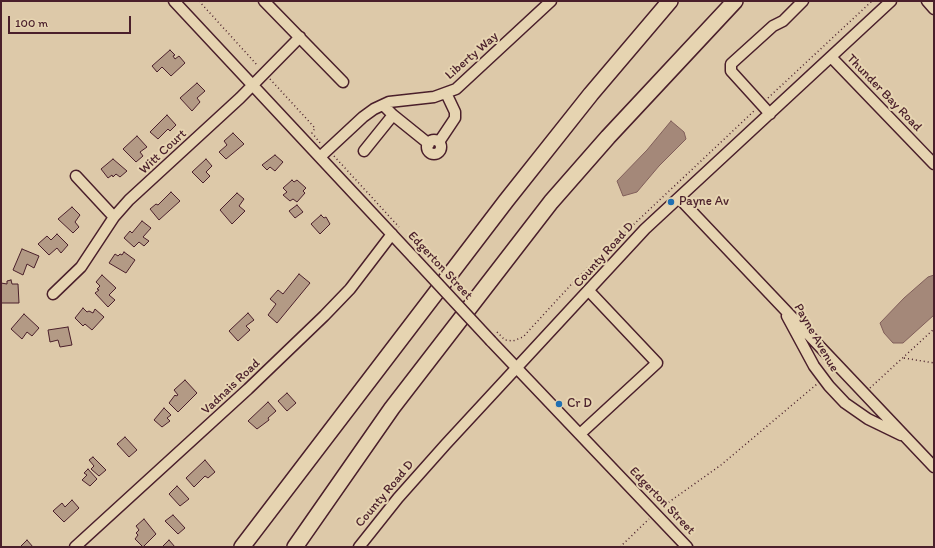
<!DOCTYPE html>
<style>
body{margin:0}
#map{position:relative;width:935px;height:548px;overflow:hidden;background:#ddc9a9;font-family:Itim,sans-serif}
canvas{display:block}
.frame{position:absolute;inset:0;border:2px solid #4a1f2b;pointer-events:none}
.scale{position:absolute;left:8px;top:16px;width:123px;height:18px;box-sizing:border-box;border:2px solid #4a1f2b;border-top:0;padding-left:5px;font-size:12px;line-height:14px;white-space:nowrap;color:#4a1f2b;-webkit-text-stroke:3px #e6d4b1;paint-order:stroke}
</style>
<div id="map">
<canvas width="935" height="548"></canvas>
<div class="frame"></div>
<div class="scale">100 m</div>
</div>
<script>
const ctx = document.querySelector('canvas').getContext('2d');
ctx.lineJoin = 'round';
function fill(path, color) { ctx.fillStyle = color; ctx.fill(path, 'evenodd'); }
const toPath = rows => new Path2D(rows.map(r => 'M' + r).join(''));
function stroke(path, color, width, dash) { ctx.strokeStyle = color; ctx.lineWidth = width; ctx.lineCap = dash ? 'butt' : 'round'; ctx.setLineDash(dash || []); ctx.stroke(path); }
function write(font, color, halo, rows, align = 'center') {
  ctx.font = font + ' Itim,sans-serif'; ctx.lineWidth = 4; ctx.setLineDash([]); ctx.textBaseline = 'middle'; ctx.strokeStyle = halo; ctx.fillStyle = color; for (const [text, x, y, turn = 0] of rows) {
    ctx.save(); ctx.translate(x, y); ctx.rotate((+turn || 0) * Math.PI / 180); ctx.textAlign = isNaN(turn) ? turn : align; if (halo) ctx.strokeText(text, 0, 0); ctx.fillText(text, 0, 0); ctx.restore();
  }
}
const water = toPath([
 [671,121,684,132,686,139,659,166,637,192,623,196,617,181,647,150,671,121],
 [934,275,934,315,903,343,893,343,884,333,880,323,904,298,928,277,934,275]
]);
fill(water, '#a48879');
stroke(water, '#805e5a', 1);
const building = toPath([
 [170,50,175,55,173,56,175,59,179,56,185,63,171,76,162,67,157,72,152,66,170,50],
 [197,83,205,91,197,98,200,102,192,111,180,98,197,83],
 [167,115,176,125,170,131,168,129,158,139,150,132,167,115],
 [233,133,244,144,226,159,219,152,227,145,224,141,233,133],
 [137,136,147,147,140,152,143,156,136,162,123,149,137,136],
 [275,155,283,162,275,171,270,167,267,170,262,165,275,155],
 [113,159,127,171,120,177,116,174,113,177,112,175,108,178,101,169,113,159],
 [206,159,212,166,206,172,210,176,203,183,192,172,206,159],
 [292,180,294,182,297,180,306,188,303,191,305,193,297,202,293,199,290,201,283,195,287,192,283,188,292,180],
 [171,192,180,201,159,220,150,209,156,204,158,205,171,192],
 [237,193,244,199,239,206,245,211,232,224,220,210,237,193],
 [297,205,303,212,295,218,289,211,297,205],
 [72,207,80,215,75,222,79,227,73,233,58,219,72,207],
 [321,215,324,218,326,217,330,224,320,234,311,224,321,215],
 [142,221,151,228,143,237,149,241,144,246,139,242,134,247,124,238,130,231,132,233,142,221],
 [57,234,68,245,61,253,57,248,49,255,38,244,47,236,51,240,57,234],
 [22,249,39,256,34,268,27,264,23,275,13,270,22,249],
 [124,252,135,260,126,273,109,263,115,254,118,256,120,254,122,255,124,252],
 [299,274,310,283,277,323,268,315,276,304,270,299,278,290,283,294,299,274],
 [102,275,116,288,109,295,115,300,108,307,95,293,99,290,97,289,100,286,96,282,102,275],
 [11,280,12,284,18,284,19,303,1,303,1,283,7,284,7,281,11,280],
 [83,308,87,312,89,311,93,313,95,309,104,317,92,330,85,324,83,326,75,318,83,308],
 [248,313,254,320,246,326,250,330,238,341,229,331,248,313],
 [24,314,39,328,32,336,27,332,22,339,11,329,24,314],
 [68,327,72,345,60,347,58,340,50,342,48,330,68,327],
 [185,380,197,393,178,412,169,403,175,395,176,396,178,395,174,390,185,380],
 [287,393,296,403,287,411,278,401,287,393],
 [268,402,276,411,268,418,269,420,257,429,248,421,268,402],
 [164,408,171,415,167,418,170,421,162,427,154,420,164,408],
 [125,437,137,450,129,457,117,444,125,437],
 [93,457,106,470,99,476,91,469,94,466,89,460,93,457],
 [205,460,215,472,208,478,205,476,194,487,186,478,205,460],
 [88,469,97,479,90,486,82,480,87,475,84,473,88,469],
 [177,486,189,499,180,506,169,494,177,486],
 [72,500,79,508,64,522,53,511,62,503,65,507,72,500],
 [173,515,185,528,178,534,165,521,173,515],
 [144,519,156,534,143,547,135,539,138,535,136,533,139,530,136,526,144,519],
 [27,540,33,547,20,547,27,540],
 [169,540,175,547,162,547,169,540]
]);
fill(building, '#b39a85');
stroke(building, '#4a1f2b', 1);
const minor = toPath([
 [174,1,414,258],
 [264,1,343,82],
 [927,1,934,9],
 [831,57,934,164],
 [770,114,731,71,731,64,773,26,783,21,803,1],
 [393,115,429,144],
 '427 147a7 7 0 1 1 14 0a7 7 0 1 1-14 0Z',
 [439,142,455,118,455,112,446,93],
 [364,151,393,115,383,105],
 [320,157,363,117,374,109,389,102,434,97,456,89,551,1],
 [76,176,114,217],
 [679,198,934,467],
 [53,294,81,267,114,217,129,200,240,98,300,37],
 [787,316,814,366,829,386,845,403,868,419,901,435],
 [491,341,687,547],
 [580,434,657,363,589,291],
 [75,547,248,389,324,316,350,289,392,234],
 [359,547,398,498,446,444,645,229,891,1]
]);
const highway = toPath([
 [242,547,506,201,591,94,670,1],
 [295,547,392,408,551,202,608,137,735,1]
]);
stroke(minor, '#4a1f2b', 13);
stroke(highway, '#4a1f2b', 18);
stroke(toPath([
 [199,1,258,66],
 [270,79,315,128,312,133,321,144],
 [768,98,872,1],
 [334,156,399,227],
 [497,332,505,340,513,341,523,337,579,276,755,110],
 [904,358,934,363],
 [870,388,934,329],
 [662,507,721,465,817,384],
 [620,547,649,519]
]), '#4a1f2b', 1.5, [1, 3]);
stroke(minor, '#e6d4b1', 10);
stroke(highway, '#e6d4b1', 15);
const minorBridge = toPath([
 [414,258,491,341]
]);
stroke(minorBridge, '#4a1f2b', 13, []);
stroke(minorBridge, '#e6d4b1', 10);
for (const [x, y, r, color] of [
 [671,202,4,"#1f6fb2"],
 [559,404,4,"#1f6fb2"]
]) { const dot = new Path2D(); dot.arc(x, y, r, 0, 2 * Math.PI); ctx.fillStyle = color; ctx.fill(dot); stroke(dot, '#e6d4b1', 1.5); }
write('13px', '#4a1f2b', '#e6d4b1', [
 ["Liberty Way",472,56,-41],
 ["Thunder Bay Road",884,93,46],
 ["Witt Court",163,152,-43],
 ["County Road D",604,255,-48],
 ["Edgerton Street",440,266,47],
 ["Payne Avenue",816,338,60],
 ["Vadnais Road",231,387,-43],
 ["County Road D",385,494,-50],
 ["Edgerton Street",662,501,46]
]);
write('13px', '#4a1f2b', '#e6d4b1', [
 ["Payne Av",679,202],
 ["Cr D",567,404]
], 'left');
</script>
